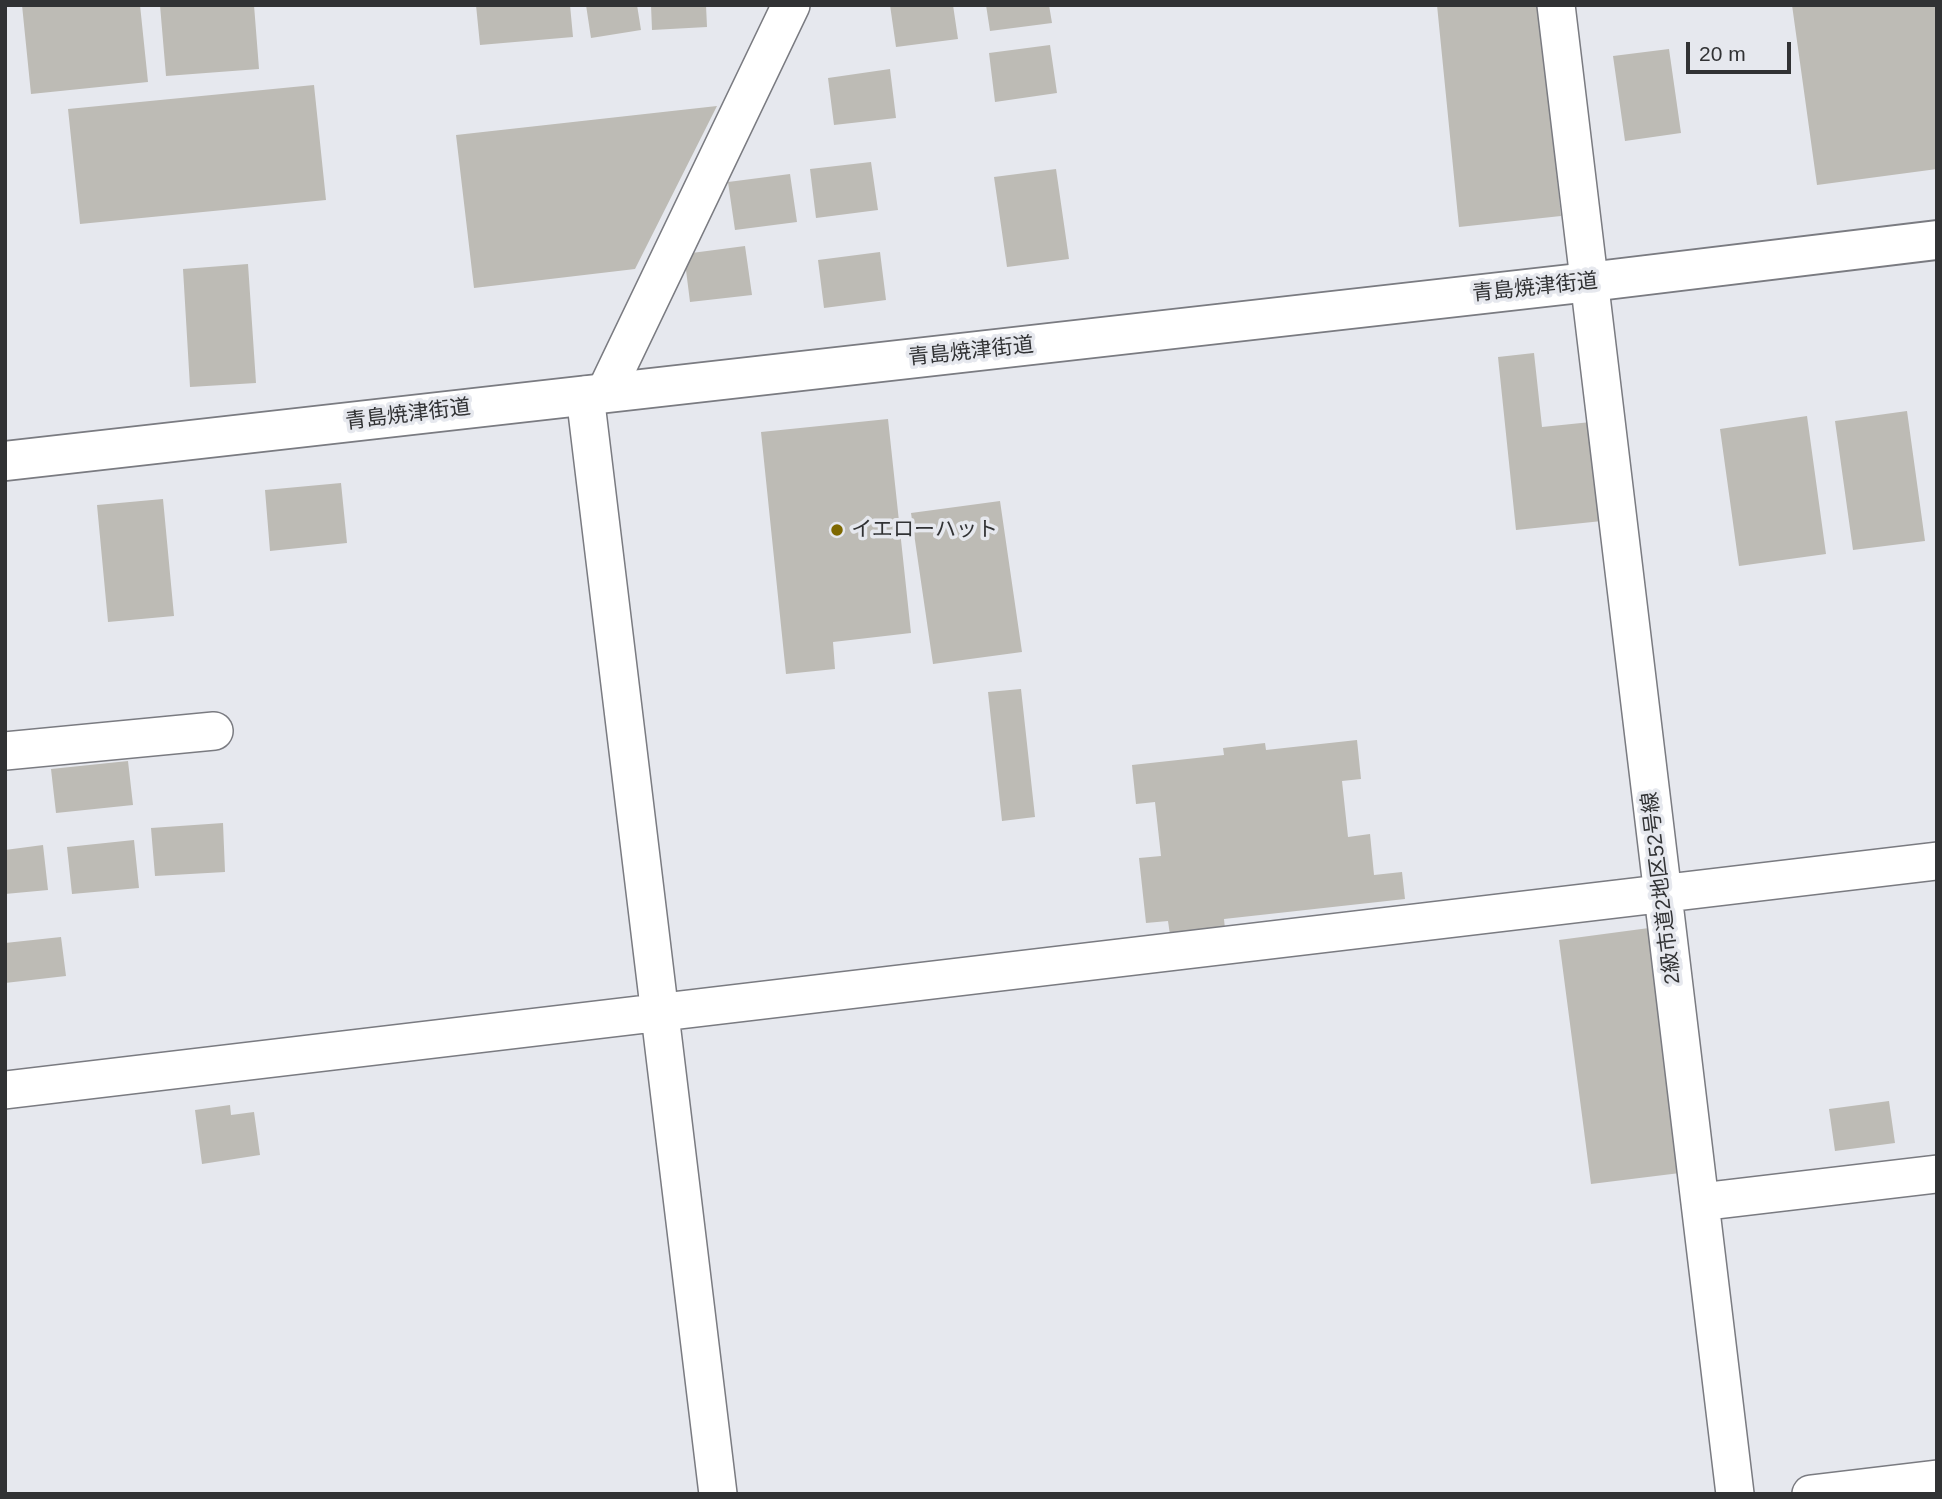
<!DOCTYPE html>
<meta charset="utf-8">
<style>
body{margin:0}
#map{position:relative;width:1942px;height:1499px;overflow:hidden;background:#e6e8ee;font-family:Arial,sans-serif}
canvas{display:block}
.frame{position:absolute;inset:0;border:7px solid #313234;pointer-events:none}
.scale{position:absolute;left:1686px;top:42px;width:105px;height:32px;box-sizing:border-box;border:4px solid #313234;border-top:0;padding-left:9px;font-size:21px;line-height:24px;white-space:nowrap;color:#313234;-webkit-text-stroke:5px #e6e8ee;paint-order:stroke}
</style>
<div id="map">
<canvas width="1942" height="1499"></canvas>
<div class="frame"></div>
<div class="scale">20 m</div>
</div>
<script>
const ctx = document.querySelector('canvas').getContext('2d');
ctx.lineJoin = 'round';
function fill(path, color) { ctx.fillStyle = color; ctx.fill(path, 'evenodd'); }
const toPath = rows => new Path2D(rows.map(r => 'M' + r).join(''));
function stroke(path, color, width, dash) { ctx.strokeStyle = color; ctx.lineWidth = width; ctx.lineCap = dash ? 'butt' : 'round'; ctx.setLineDash(dash || []); ctx.stroke(path); }
function write(font, color, halo, rows, align = 'center') {
  ctx.font = font + ' Arial,"Noto Sans JP",sans-serif'; ctx.lineWidth = 7; ctx.setLineDash([]); ctx.textBaseline = 'middle'; ctx.strokeStyle = halo; ctx.fillStyle = color; for (const [text, x, y, turn = 0] of rows) {
    ctx.save(); ctx.translate(x, y); ctx.rotate((+turn || 0) * Math.PI / 180); ctx.textAlign = isNaN(turn) ? turn : align; if (halo) ctx.strokeText(text, 0, 0); ctx.fillText(text, 0, 0); ctx.restore();
  }
}
fill(toPath([
 [22,5,140,5,148,82,31,94],
 [160,5,254,5,259,69,166,76],
 [476,5,570,5,573,37,480,45],
 [586,5,637,5,641,30,591,38],
 [651,5,706,5,707,27,652,30],
 [890,5,953,5,958,39,896,47],
 [986,5,1049,5,1052,23,990,31],
 [1437,5,1539,5,1561,216,1459,227],
 [1792,5,1937,5,1937,169,1817,185],
 [1050,45,1057,93,995,102,989,53],
 [1669,49,1681,133,1625,141,1613,56],
 [890,69,896,118,834,125,828,78],
 [314,85,326,200,80,224,68,109],
 [717,106,635,269,474,288,456,135],
 [871,162,878,210,816,218,810,169],
 [1056,169,1069,259,1007,267,994,177],
 [790,174,797,222,735,230,728,182],
 [745,246,752,295,690,302,684,254],
 [880,252,886,300,824,308,818,260],
 [248,264,256,383,190,387,183,269],
 [1534,353,1542,427,1591,422,1602,521,1516,530,1498,357],
 [1907,411,1925,541,1853,550,1835,421],
 [1807,416,1826,554,1739,566,1720,429],
 [888,419,911,633,833,642,835,669,786,674,761,432],
 [341,483,347,543,270,551,265,490],
 [163,499,174,616,108,622,97,505],
 [1000,501,1022,652,933,664,911,513],
 [1021,689,1035,817,1002,821,988,692],
 [1357,740,1361,779,1342,781,1348,837,1370,834,1374,875,1402,872,1405,899,1224,919,1225,929,1170,935,1168,921,1146,923,1139,858,1161,856,1155,802,1136,804,1132,765,1224,755,1223,748,1265,743,1266,750],
 [128,761,133,805,56,813,51,769],
 [223,823,225,872,155,876,151,828],
 [134,840,139,888,72,894,67,847],
 [43,845,48,890,5,894,5,850],
 [1649,928,1680,1173,1591,1184,1559,940],
 [61,937,66,976,5,983,5,943],
 [1889,1101,1895,1143,1835,1151,1829,1109],
 [230,1105,231,1115,254,1112,260,1155,202,1164,195,1110]
]), '#bdbbb5');
const street = toPath([
 [1556,5,1735,1494],
 [605,393,791,5],
 [585,395,718,1494],
 [5,751,214,731],
 [5,1090,1937,861],
 [1700,1202,1937,1174],
 [1811,1494,1937,1479]
]);
const secondary = toPath([
 [5,461,1589,282,1937,240]
]);
stroke(street, '#7a7b81', 40);
stroke(secondary, '#7a7b81', 42);
stroke(street, '#fff', 37);
stroke(secondary, '#fff', 38);
for (const [x, y, r, color] of [
 [837,530,7,"#7e6800"]
]) { const dot = new Path2D(); dot.arc(x, y, r, 0, 2 * Math.PI); ctx.fillStyle = color; ctx.fill(dot); stroke(dot, '#e6e8ee', 2.5); }
write('21px', '#313234', '#e6e8ee', [
 ["青島焼津街道",1535,288,-6],
 ["青島焼津街道",971,352,-6],
 ["青島焼津街道",408,415,-7],
 ["2級市道2地区52号線",1662,888,-97]
]);
write('21px', '#313234', '#e6e8ee', [
 ["イエローハット",851,530]
], 'left');
</script>
